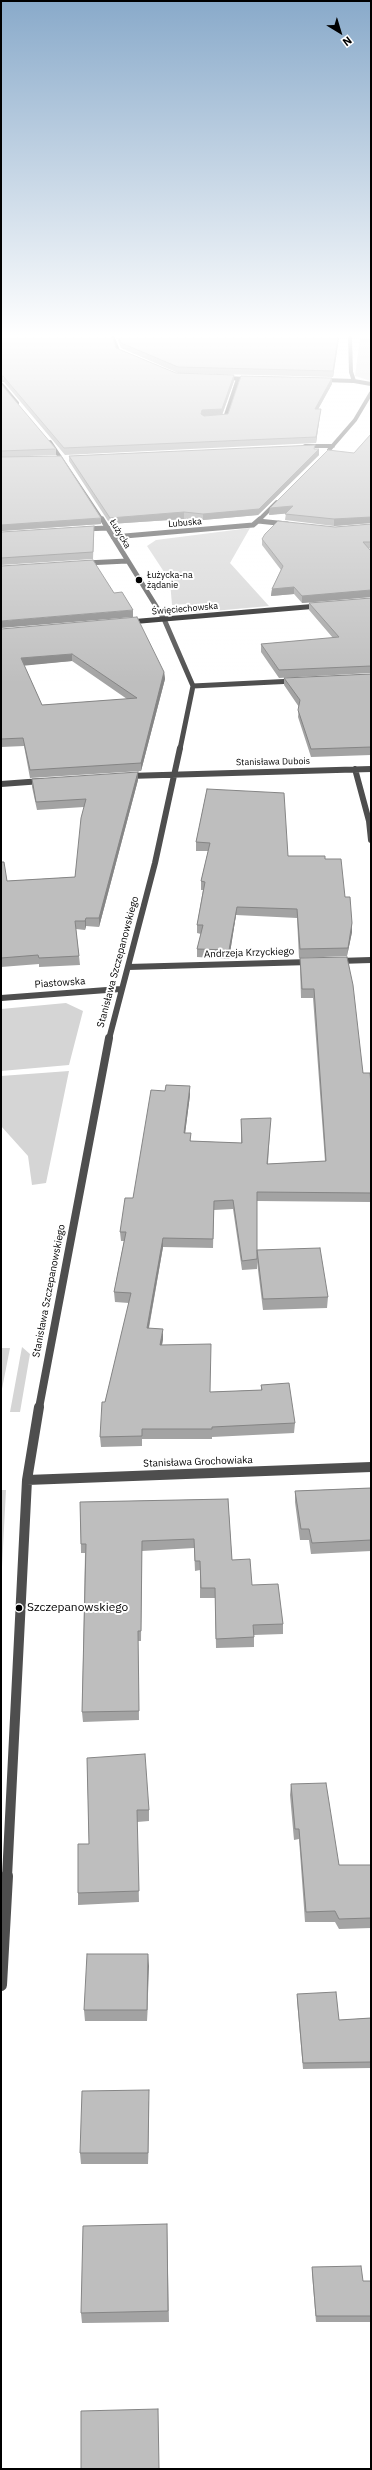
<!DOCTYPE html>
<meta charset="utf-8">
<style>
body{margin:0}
#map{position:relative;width:372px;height:2470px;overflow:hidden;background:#fff;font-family:"IBM Plex Sans",sans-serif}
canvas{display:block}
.frame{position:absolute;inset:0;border:2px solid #000;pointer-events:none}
.north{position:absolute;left:320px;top:12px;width:40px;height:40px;-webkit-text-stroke:3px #fff;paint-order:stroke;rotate:142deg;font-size:11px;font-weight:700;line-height:16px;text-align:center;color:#000}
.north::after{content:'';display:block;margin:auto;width:14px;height:18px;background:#000;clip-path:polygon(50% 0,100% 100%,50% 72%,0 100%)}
</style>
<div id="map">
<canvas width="372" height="2470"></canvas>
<div class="frame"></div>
<div class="north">N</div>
</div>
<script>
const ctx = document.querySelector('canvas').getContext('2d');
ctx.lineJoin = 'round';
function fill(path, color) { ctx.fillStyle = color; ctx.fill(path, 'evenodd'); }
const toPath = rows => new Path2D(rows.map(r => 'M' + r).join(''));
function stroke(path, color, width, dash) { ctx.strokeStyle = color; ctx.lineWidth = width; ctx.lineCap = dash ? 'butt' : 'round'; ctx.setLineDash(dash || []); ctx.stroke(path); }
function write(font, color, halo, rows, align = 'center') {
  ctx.font = font + ' "IBM Plex Sans",sans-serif'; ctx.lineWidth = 4; ctx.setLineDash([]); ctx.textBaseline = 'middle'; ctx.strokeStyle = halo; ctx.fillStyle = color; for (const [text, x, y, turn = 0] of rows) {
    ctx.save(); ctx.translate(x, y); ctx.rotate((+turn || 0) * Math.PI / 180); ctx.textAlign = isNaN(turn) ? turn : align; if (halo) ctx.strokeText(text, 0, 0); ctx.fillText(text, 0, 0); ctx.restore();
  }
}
fill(toPath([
 [360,338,371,338,371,381,355,376],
 [250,528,230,563,269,606,191,613,187,604,172,605,170,581,147,546,156,540],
 [66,1003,83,1011,69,1065,1,1071,1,1009],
 [69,1071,46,1183,32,1185,28,1156,1,1126,1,1076],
 [22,1347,30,1354,20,1412,10,1412],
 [1,1348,10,1348,1,1394],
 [1,1490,6,1490,1,1586]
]), '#d5d5d5');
stroke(toPath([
 [113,338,118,351,125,354],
 [350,338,351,372,354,381,371,384],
 [224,378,250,379],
 [322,380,354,381],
 [1,384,17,403],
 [219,418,225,418,238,379],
 [50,442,102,520],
 [305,446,333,446],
 [329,450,355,420,371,393],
 [259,520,277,502]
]), '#4e4e4e', 4);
stroke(toPath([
 [102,519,164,619,193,686,180,749],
 [258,521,287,524],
 [84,529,108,528],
 [113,537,253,525,260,519],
 [86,563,127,561],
 [193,686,294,681]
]), '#4e4e4e', 5);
stroke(toPath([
 [355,769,369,821,371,840],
 [128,776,371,769],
 [1,784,42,781],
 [338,961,371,960],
 [128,967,310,962],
 [1,998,120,989],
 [109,1039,155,863,180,748]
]), '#4e4e4e', 6);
stroke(toPath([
 [39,1408,109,1038]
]), '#4e4e4e', 8);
stroke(toPath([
 [27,1480,371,1467],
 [7,1877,27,1480,39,1407]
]), '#4e4e4e', 10);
stroke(toPath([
 [1,1985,7,1876]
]), '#4e4e4e', 12);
stroke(toPath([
 [129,622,318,606]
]), '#1b1b1b', 5);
fill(toPath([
 [1,338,116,348,176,373,234,375,234,381,222,415,203,416,204,416,228,414,332,378,332,384,318,409,321,409,320,415,316,443,65,455,4,382],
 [117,338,339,338,333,377,178,373,121,348],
 [1,384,56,449,56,455,29,456,101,524,1,531],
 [371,434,371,523,334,526,285,520,286,513,269,515,270,508,354,453],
 [315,449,319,455,258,515,203,520,184,519,110,524,69,461,69,456],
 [371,524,371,548,369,548,371,551,371,597,302,603,294,594,271,596,272,589,281,570,262,545,262,539,335,527],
 [1,532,94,533,93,559,1,565],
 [371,598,371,673,279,678,261,652,261,644,333,638,309,610,309,603],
 [1,629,164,672,165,679,141,771,30,778,24,746,1,747],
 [72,661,127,699,42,705,24,665],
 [371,674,371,755,311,757,298,717,299,707,284,685,284,678],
 [32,779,138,780,99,927,86,926,85,930,76,929,80,965,39,967,39,964,1,967,1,862,7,881,75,877,84,807,37,810,32,787],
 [207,789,288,856,325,859,345,897,352,923,352,932,347,956,299,958,297,918,236,915,229,959,197,957,197,949,201,934,197,933,197,925,203,890,201,890,201,881,208,851,196,851,196,842],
 [300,958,363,1073,371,1085,371,1202,257,1201,257,1252,328,1297,327,1308,263,1310,257,1262,257,1269,242,1270,233,1209,214,1210,213,1248,163,1247,149,1328,163,1339,162,1345,210,1392,261,1390,261,1385,295,1423,294,1433,212,1437,212,1439,142,1439,142,1446,101,1447,100,1437,105,1402,129,1303,115,1302,114,1292,124,1241,121,1241,120,1232,133,1198,190,1095,185,1133,191,1141,241,1143,241,1119,270,1127,268,1164,325,1161,313,998,301,998,300,967],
 [371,1488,371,1551,311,1554,309,1540,300,1540,295,1502,295,1491],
 [228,1499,232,1560,283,1624,283,1634,254,1635,254,1647,216,1648,215,1598,200,1598,200,1570,195,1571,194,1548,142,1551,141,1641,138,1641,139,1720,83,1722,82,1712,85,1553,81,1553,80,1502],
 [87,1758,149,1810,149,1821,137,1822,139,1902,78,1905,78,1893,89,1844],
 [291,1784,339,1865,371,1865,371,1928,339,1929,335,1922,305,1922,299,1839,294,1840,290,1795],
 [148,1954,147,2021,85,2021,84,2010],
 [297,1994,339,2020,371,2018,371,2068,303,2069,297,2000],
 [149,2101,148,2164,81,2164,80,2153],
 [167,2224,169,2322,82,2323,81,2313],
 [312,2267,363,2281,371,2281,371,2328,370,2322,316,2322,312,2273]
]), '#a3a3a3');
fill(toPath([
 [338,338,339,338,333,377,333,371],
 [234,375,234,381,222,415,202,416,201,414,202,410],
 [1,376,3,376,4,382,1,382],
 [332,378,332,384,315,415,315,409],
 [321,409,320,415,316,443,316,437],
 [319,449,319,455,258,515,203,520,203,514],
 [293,506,293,513,269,515,270,508],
 [184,512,184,519,110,524,110,518],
 [371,517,371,523,334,526,334,519],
 [101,518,101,524,1,531,1,525],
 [294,587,294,594,271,596,272,589],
 [371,590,371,597,302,603,302,596],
 [133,610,133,617,1,628,1,621],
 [72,654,72,661,21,666,21,658],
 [164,672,165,679,141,771,141,763],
 [138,772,138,780,99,927,99,918],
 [237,907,236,915,229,959,229,950],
 [86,918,86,926,85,930,85,921],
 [352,923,352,932,347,956,348,948],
 [190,1086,190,1095,184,1142,184,1133],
 [163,1238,163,1247,147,1337,147,1328],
 [163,1329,163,1339,160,1355,160,1345],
 [148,1954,149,1966,147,2021,147,2010],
 [149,2090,149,2101,148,2164,148,2153]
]), '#858585');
const building = toPath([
 [1,338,113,338,116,348,176,373,234,375,222,409,202,410,201,414,204,416,228,414,241,376,332,378,315,409,321,409,316,437,64,448,3,376,1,376,1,338],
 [119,338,338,338,333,371,178,367,121,343,119,338],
 [1,384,56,449,1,451,1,384],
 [371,434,371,517,334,519,285,514,293,506,270,508,328,450,354,453,371,434],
 [315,445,314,449,319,449,259,509,203,514,184,512,110,518,69,456,315,445],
 [61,456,101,518,1,525,1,457,61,456],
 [278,521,335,527,371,524,371,542,363,542,371,551,371,590,302,596,294,587,272,589,283,566,262,539,265,534,278,521],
 [94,526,93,552,1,558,1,532,94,526],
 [93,560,114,593,122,592,133,610,1,621,1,566,93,560],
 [371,598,371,666,279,670,261,644,339,637,309,603,371,598],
 [137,617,164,672,141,763,30,770,23,738,1,739,1,629,137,617],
 [72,654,137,698,42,705,21,658,72,654],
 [371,674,371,747,311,749,298,710,300,700,284,678,371,674],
 [138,772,99,918,86,918,85,921,75,921,79,956,39,958,38,955,1,958,1,862,4,862,7,881,75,877,81,818,86,799,36,802,32,779,138,772],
 [207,789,284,793,288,856,325,856,325,859,341,859,345,897,350,897,352,923,348,948,300,949,297,909,237,907,229,950,197,949,203,925,197,925,205,882,201,881,210,843,196,842,207,789],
 [347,957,353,985,363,1073,370,1073,371,1085,371,1193,257,1192,257,1259,242,1261,233,1200,214,1201,213,1239,163,1238,147,1328,163,1329,160,1345,211,1344,210,1392,262,1390,261,1385,289,1383,295,1423,212,1427,212,1429,142,1429,142,1436,100,1437,102,1402,105,1402,131,1293,114,1292,126,1232,120,1232,125,1198,133,1198,151,1090,165,1091,166,1085,190,1086,184,1133,191,1133,190,1141,242,1143,241,1119,271,1118,267,1164,326,1161,314,989,302,989,300,958,347,957],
 [320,1248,328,1297,263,1299,257,1250,320,1248],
 [371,1488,371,1540,312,1543,309,1529,301,1529,295,1491,371,1488],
 [228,1499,232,1560,250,1559,252,1585,278,1584,283,1624,253,1625,254,1637,216,1639,215,1588,201,1588,200,1561,195,1561,194,1539,142,1541,141,1631,138,1631,139,1711,82,1712,86,1544,81,1544,80,1502,228,1499],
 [145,1754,149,1810,137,1810,139,1891,78,1893,78,1844,89,1844,87,1758,145,1754],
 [326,1783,339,1865,371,1865,371,1918,339,1919,335,1911,306,1912,299,1829,295,1829,291,1784,326,1783],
 [87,1954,148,1954,147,2010,84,2010,87,1954],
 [336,1992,339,2020,371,2018,371,2062,303,2063,297,1994,336,1992],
 [149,2090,148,2153,80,2153,82,2091,149,2090],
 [167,2224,168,2311,81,2313,83,2226,167,2224],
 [361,2266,363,2281,371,2281,371,2316,316,2316,312,2267,361,2266],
 [158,2409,159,2469,81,2469,81,2411,158,2409]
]);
fill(building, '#bebebe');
stroke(building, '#858585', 1);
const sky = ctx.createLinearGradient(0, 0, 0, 684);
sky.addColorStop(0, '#89aaca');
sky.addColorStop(0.49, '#fff');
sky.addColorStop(1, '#ffffff00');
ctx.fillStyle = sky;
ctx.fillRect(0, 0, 372, 684);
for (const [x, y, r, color] of [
 [139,580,4,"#000"],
 [19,1608,4,"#000"]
]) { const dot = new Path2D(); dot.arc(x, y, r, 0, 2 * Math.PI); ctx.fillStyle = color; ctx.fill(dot); stroke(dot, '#fff', 1.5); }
write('9px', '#000', '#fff', [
 ["Lubuska",185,523,-5],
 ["Łużycka",120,534,59],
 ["Święciechowska",185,609,-5],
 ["Stanisława Dubois",273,762,-1]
]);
write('9px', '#000', '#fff', [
 ["Łużycka-na",147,575],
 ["żądanie",147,585]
], 'left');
write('10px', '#000', '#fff', [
 ["Andrzeja Krzyckiego",249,953,-2],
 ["Stanisława Szczepanowskiego",118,962,-75],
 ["Piastowska",60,983,-4],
 ["Stanisława Szczepanowskiego",49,1291,-79],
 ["Stanisława Grochowiaka",198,1462,-2]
]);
write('12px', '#000', '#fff', [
 ["Szczepanowskiego",27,1608]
], 'left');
</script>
